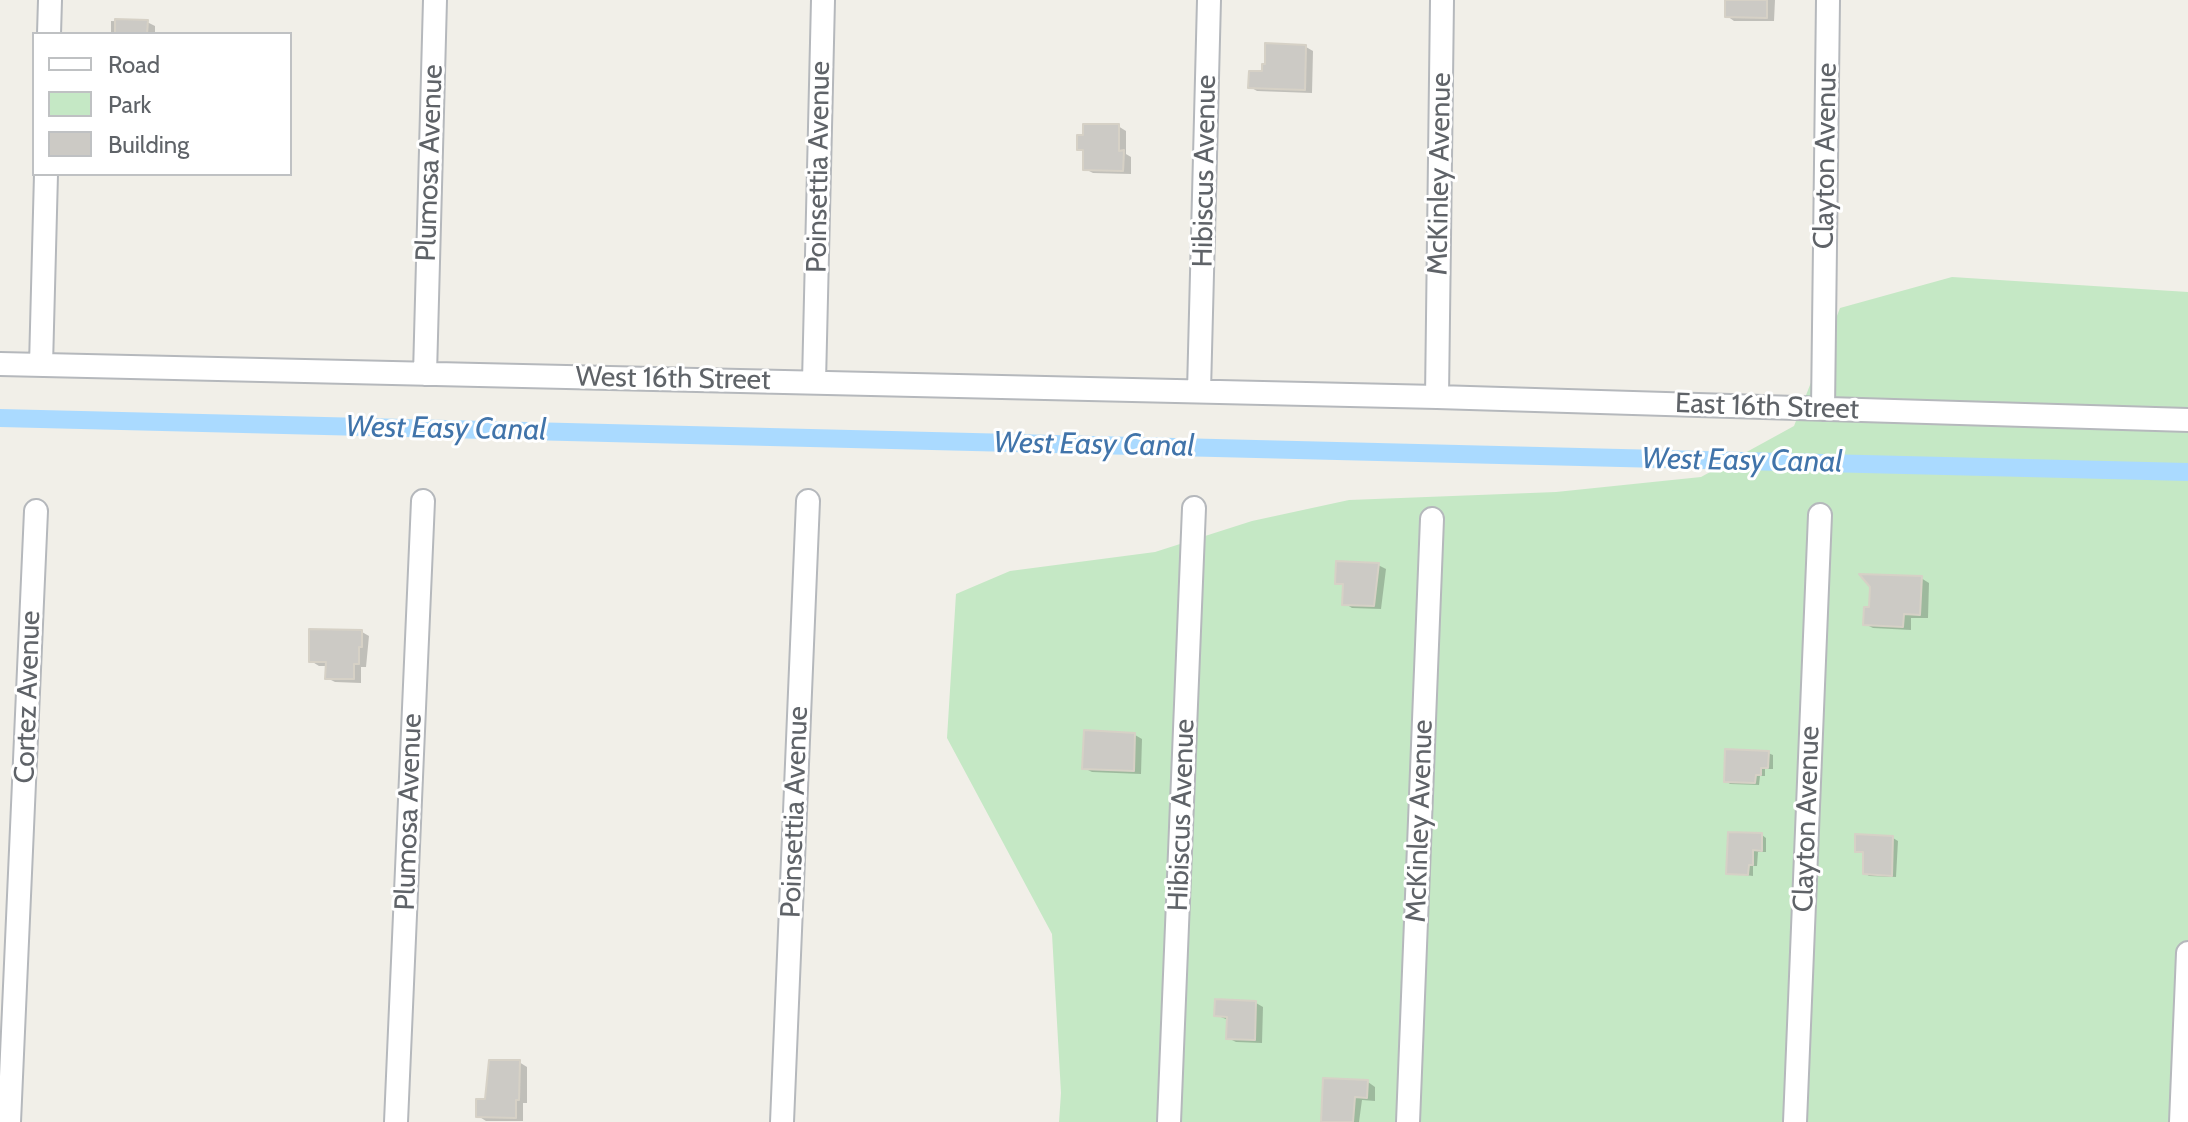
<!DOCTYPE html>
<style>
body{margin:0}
#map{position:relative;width:2188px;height:1122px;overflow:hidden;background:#f1efe8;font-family:Cabin,sans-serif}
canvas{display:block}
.legend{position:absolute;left:32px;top:32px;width:260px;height:144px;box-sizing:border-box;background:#fff;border:2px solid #bfc1c3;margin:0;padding:10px 14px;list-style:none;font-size:24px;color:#5f6368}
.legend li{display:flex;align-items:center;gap:16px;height:40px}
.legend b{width:40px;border:2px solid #bfc1c3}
</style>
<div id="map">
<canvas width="2188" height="1122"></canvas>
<ul class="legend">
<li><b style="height:10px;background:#fff"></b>Road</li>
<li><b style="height:22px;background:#c5e8c5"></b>Park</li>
<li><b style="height:22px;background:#cccac5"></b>Building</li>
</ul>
</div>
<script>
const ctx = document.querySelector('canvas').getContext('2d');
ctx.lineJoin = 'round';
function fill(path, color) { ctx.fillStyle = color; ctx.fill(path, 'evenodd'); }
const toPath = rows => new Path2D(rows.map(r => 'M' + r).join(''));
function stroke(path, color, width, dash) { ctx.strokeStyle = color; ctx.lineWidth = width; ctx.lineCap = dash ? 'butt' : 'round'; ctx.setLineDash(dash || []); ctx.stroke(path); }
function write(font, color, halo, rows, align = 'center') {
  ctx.font = font + ' Cabin,sans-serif'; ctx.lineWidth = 6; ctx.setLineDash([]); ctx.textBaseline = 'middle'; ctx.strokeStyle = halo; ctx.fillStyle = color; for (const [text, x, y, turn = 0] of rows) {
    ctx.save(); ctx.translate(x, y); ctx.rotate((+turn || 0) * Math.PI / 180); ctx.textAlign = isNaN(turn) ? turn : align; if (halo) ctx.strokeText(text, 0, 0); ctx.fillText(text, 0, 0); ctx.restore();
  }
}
fill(toPath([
 [1952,277,2188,292,2188,1122,1059,1122,1061,1093,1052,934,947,738,956,594,1010,571,1155,552,1252,521,1349,500,1556,492,1701,477,1794,426,1840,308]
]), '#c5e8c5');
fill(toPath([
 [1727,0,1775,0,1774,21,1734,21,1727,16],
 [111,21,147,22,155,26,155,34,111,34],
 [1306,47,1313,51,1312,93,1257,91,1250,87],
 [1118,126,1126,131,1126,154,1131,157,1131,174,1093,173,1085,169,1085,152,1079,149],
 [1378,565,1386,569,1381,609,1352,608,1344,603,1345,587,1337,582],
 [1921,578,1929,583,1928,618,1911,618,1911,630,1873,628,1865,624],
 [362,632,369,636,366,667,361,667,361,683,335,682,327,678,328,666,319,666,311,661],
 [1135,735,1142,739,1141,774,1092,772,1084,768],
 [1768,753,1773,755,1773,769,1765,769,1765,776,1760,776,1759,785,1730,784,1726,781],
 [1762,835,1766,838,1766,852,1758,852,1757,866,1753,866,1753,876,1728,873],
 [1893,838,1898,841,1896,877,1869,876,1865,873,1865,853,1857,851],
 [1256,1003,1263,1007,1262,1043,1236,1042,1228,1038,1228,1020,1216,1015],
 [519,1062,527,1067,527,1103,523,1103,523,1121,486,1121,478,1116,487,1101],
 [1368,1082,1375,1087,1375,1101,1362,1100,1359,1122,1323,1122]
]), '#0003');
stroke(toPath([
 [0,418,2188,472]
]), '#aadaff', 18);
const building = toPath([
 [1725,0,1767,0,1767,18,1725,17,1725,0],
 [115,19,148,20,147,34,115,34,115,19],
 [1265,43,1306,45,1305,90,1248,88,1249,71,1262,71,1262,64,1265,64,1265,43],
 [1083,124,1119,124,1119,151,1124,150,1123,171,1083,170,1083,150,1077,150,1077,135,1083,135,1083,124],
 [1336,561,1379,563,1374,606,1342,605,1343,584,1335,584,1336,561],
 [1859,574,1922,576,1920,615,1904,614,1903,627,1863,625,1864,607,1869,607,1870,587,1859,574],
 [309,629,362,630,362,647,359,647,359,664,354,664,354,679,325,679,326,662,309,662,309,629],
 [1084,730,1135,733,1134,771,1082,769,1084,730],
 [1725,749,1769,751,1768,768,1761,768,1761,775,1756,775,1755,783,1724,782,1725,749],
 [1728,832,1762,833,1762,851,1753,850,1753,865,1749,865,1748,875,1726,874,1728,832],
 [1855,834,1893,836,1892,876,1863,874,1863,852,1855,852,1855,834],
 [1215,999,1256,1001,1255,1040,1226,1039,1227,1017,1214,1016,1215,999],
 [489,1060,520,1060,519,1100,516,1100,516,1118,476,1117,476,1099,485,1099,489,1060],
 [1323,1078,1368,1080,1367,1098,1355,1097,1353,1122,1321,1122,1323,1078]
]);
fill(building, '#cccac5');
stroke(building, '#d6d1c6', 2);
const street = toPath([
 [49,34,50,0],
 [0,364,1437,397,2188,420],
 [41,365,46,174],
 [425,374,435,0],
 [814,382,823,0],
 [1199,391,1209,0],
 [1437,397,1442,0],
 [1823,409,1828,0],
 [9,1122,36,511],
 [396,1122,423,501],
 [782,1122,808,501],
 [1169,1122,1194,508],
 [1408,1122,1432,519],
 [1795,1122,1820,515],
 [2181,1122,2188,953]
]);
stroke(street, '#b5b8bc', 26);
stroke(street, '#fff', 22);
write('28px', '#5f6368', '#fff', [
 ["Clayton Avenue",1826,156,-89],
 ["Plumosa Avenue",430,163,-88],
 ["Poinsettia Avenue",819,167,-89],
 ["Hibiscus Avenue",1205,171,-89],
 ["McKinley Avenue",1440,174,-89],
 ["West 16th Street",673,379,1],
 ["East 16th Street",1767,407,2],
 ["Cortez Avenue",28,697,-88],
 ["Plumosa Avenue",409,812,-88],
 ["Poinsettia Avenue",795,812,-88],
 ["Hibiscus Avenue",1182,815,-88],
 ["Clayton Avenue",1807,819,-88],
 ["McKinley Avenue",1420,821,-88]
]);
write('italic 30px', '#4174aa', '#fff', [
 ["West Easy Canal",446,429,1],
 ["West Easy Canal",1094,445,1],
 ["West Easy Canal",1742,461,1]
]);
</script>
